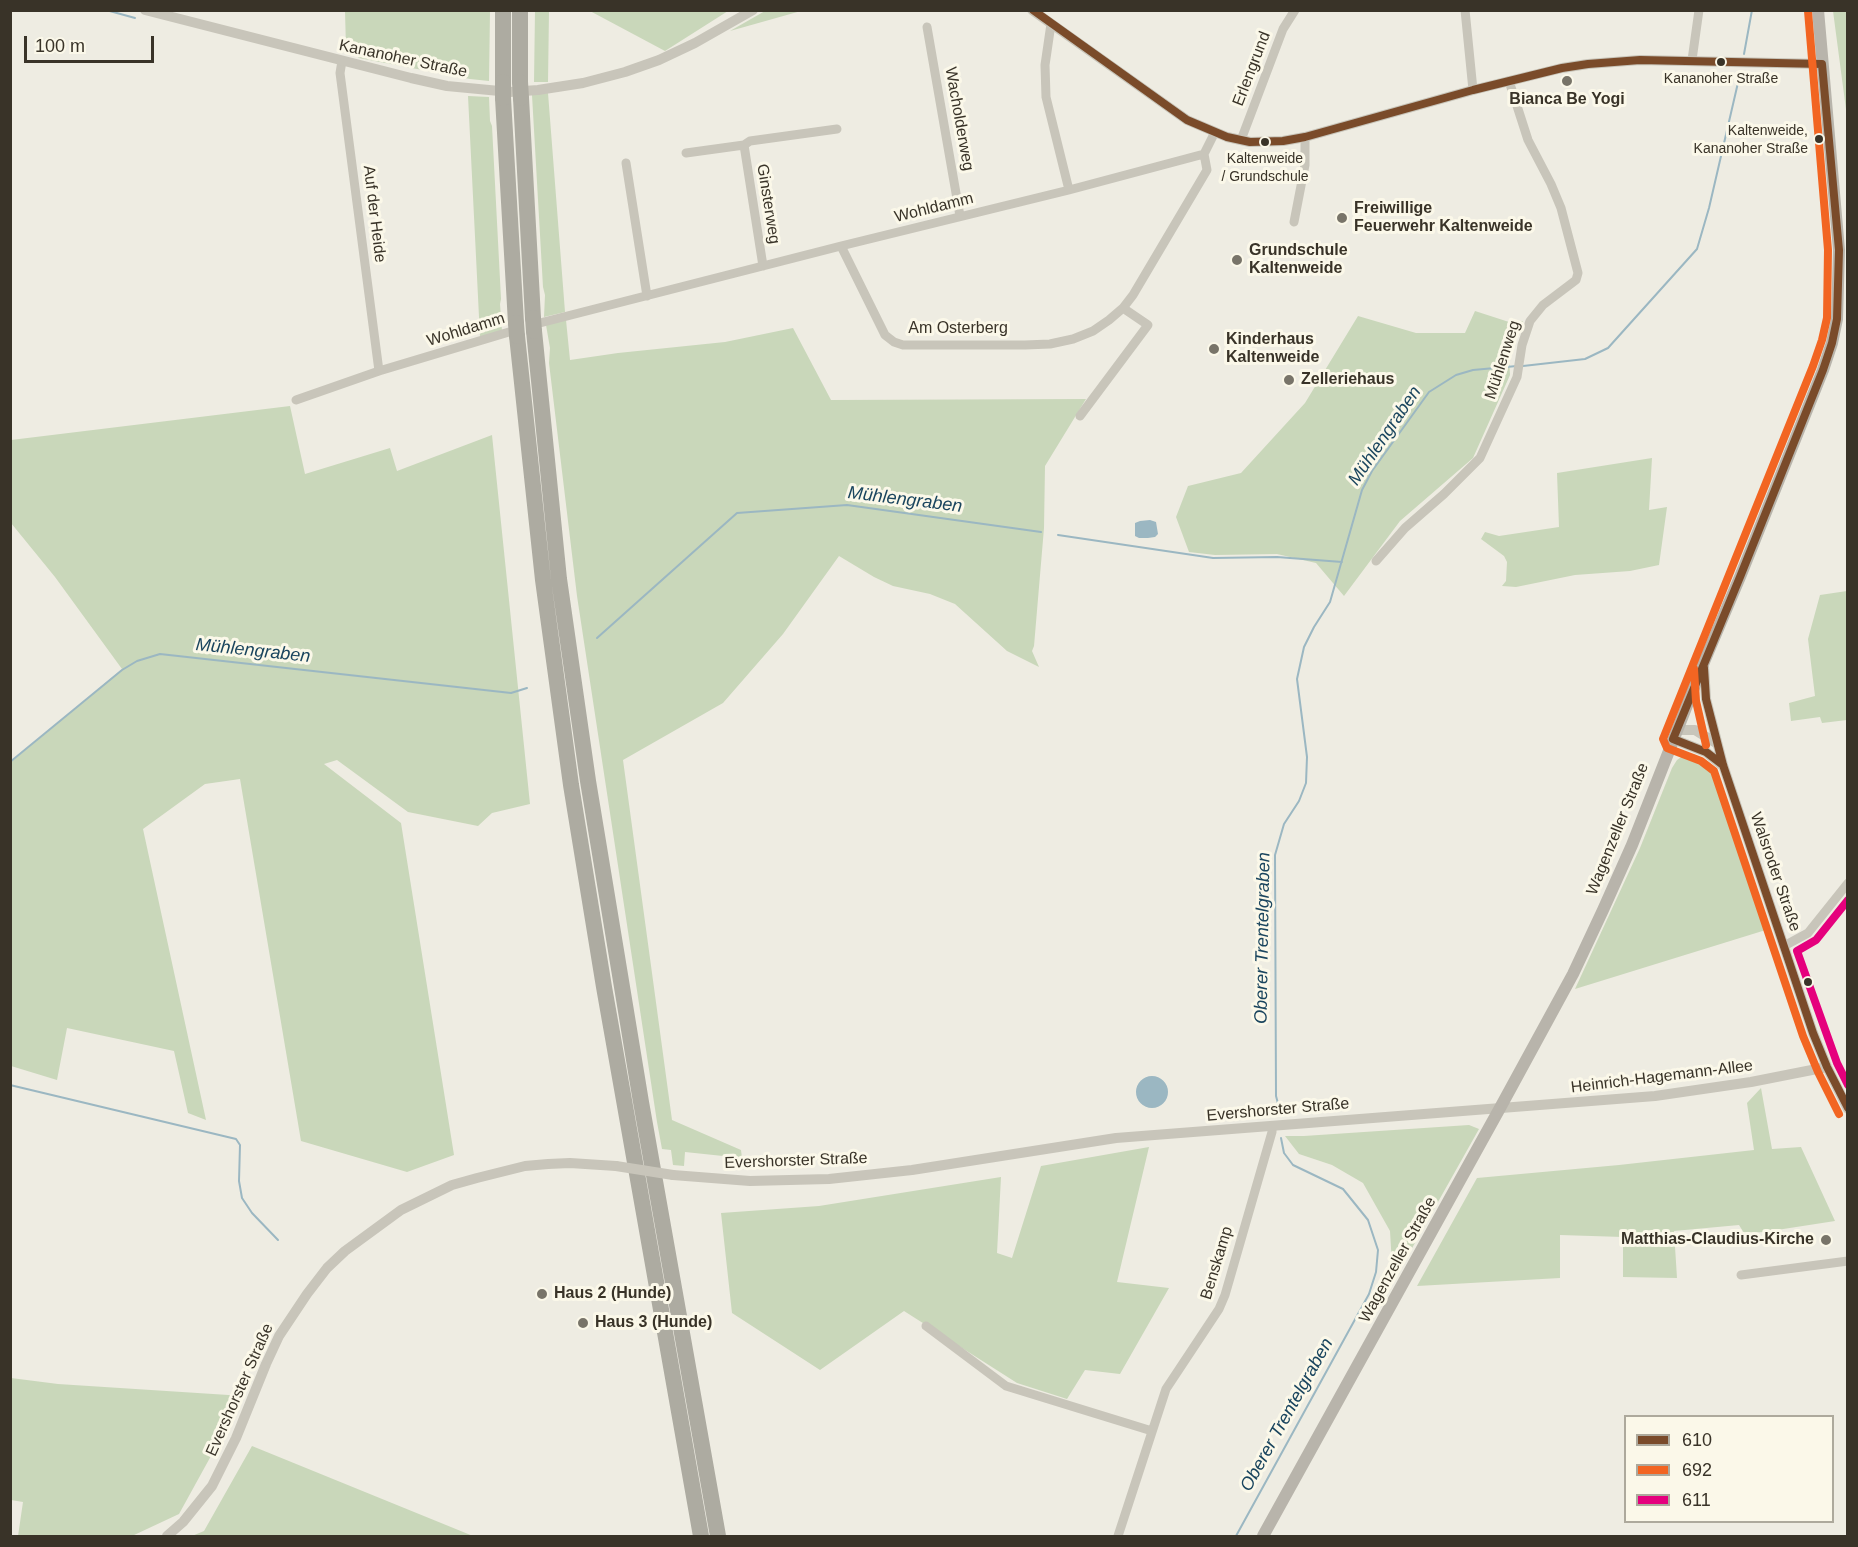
<!DOCTYPE html>
<meta charset="utf-8">
<style>
body{margin:0}
#map{position:relative;width:1858px;height:1547px;overflow:hidden;background:#eeece2;font-family:Helvetica,sans-serif}
canvas{display:block}
.frame{position:absolute;inset:0;border:12px solid #393328;pointer-events:none}
.legend{position:absolute;left:1624px;top:1415px;width:210px;height:108px;box-sizing:border-box;background:#fbf8e9;border:2px solid #ada99c;margin:0;padding:8px 10px;list-style:none;font-size:18px;color:#393328}
.legend li{display:flex;align-items:center;gap:12px;height:30px}
.legend b{width:30px;border:2px solid #ada99c}
.scale{position:absolute;left:24px;top:36px;width:130px;height:27px;box-sizing:border-box;border:3px solid #393328;border-top:0;padding-left:8px;font-size:18px;line-height:21px;white-space:nowrap;color:#393328;-webkit-text-stroke:4px #fbf8e9;paint-order:stroke}
</style>
<div id="map">
<canvas width="1858" height="1547"></canvas>
<div class="frame"></div>
<ul class="legend">
<li><b style="height:8px;background:#7a4b2a"></b>610</li>
<li><b style="height:8px;background:#f26522"></b>692</li>
<li><b style="height:8px;background:#e5007d"></b>611</li>
</ul>
<div class="scale">100 m</div>
</div>
<script>
const ctx = document.querySelector('canvas').getContext('2d');
ctx.lineJoin = 'round';
function fill(path, color) { ctx.fillStyle = color; ctx.fill(path, 'evenodd'); }
const toPath = rows => new Path2D(rows.map(r => 'M' + r).join(''));
function stroke(path, color, width, dash) { ctx.strokeStyle = color; ctx.lineWidth = width; ctx.lineCap = dash ? 'butt' : 'round'; ctx.setLineDash(dash || []); ctx.stroke(path); }
function write(font, color, halo, rows, align = 'center') {
  ctx.font = font + ' Helvetica,sans-serif'; ctx.lineWidth = 6; ctx.setLineDash([]); ctx.textBaseline = 'middle'; ctx.strokeStyle = halo; ctx.fillStyle = color; for (const [text, x, y, turn = 0] of rows) {
    ctx.save(); ctx.translate(x, y); ctx.rotate((+turn || 0) * Math.PI / 180); ctx.textAlign = isNaN(turn) ? turn : align; if (halo) ctx.strokeText(text, 0, 0); ctx.fillText(text, 0, 0); ctx.restore();
  }
}
fill(toPath([
 [345,11,490,11,489,81,470,79,359,58,346,48],
 [535,11,549,11,548,82,534,82],
 [590,11,728,11,665,51],
 [765,11,801,11,730,31],
 [1833,11,1847,11,1847,118,1847,117],
 [548,93,565,312,544,317,545,295,543,287,532,95],
 [468,96,489,97,490,121,492,126,501,299,500,304,502,331,480,337],
 [1475,311,1509,322,1523,321,1509,358,1510,375,1473,458,1400,521,1344,596,1316,563,1277,554,1215,555,1189,552,1176,517,1188,486,1241,473,1305,403,1358,316,1416,333,1465,333],
 [566,320,570,360,618,353,725,342,793,328,831,400,1086,399,1045,466,1044,528,1034,646,1032,651,1039,667,1007,651,955,604,930,594,893,586,874,577,839,556,783,634,723,703,623,760,672,1120,741,1150,742,1158,685,1152,684,1166,673,1165,671,1150,662,1149,657,1122,577,596,549,363,550,348,546,325],
 [290,406,305,474,390,448,397,471,492,435,530,804,492,813,478,826,408,812,337,760,324,764,401,823,454,1155,407,1172,301,1141,240,779,205,784,143,829,206,1120,188,1113,174,1051,67,1028,57,1080,11,1066,11,762,122,669,55,577,11,523,11,440],
 [1652,458,1649,510,1667,507,1659,565,1630,571,1575,575,1516,587,1502,586,1506,581,1507,562,1504,556,1481,539,1485,532,1499,536,1559,527,1557,473],
 [1847,591,1847,720,1822,723,1820,717,1791,721,1789,703,1815,696,1808,639,1820,595],
 [1694,754,1709,762,1715,769,1769,929,1575,989,1640,848,1672,768,1677,760,1684,755],
 [1761,1088,1772,1149,1801,1147,1835,1221,1764,1232,1744,1233,1739,1225,1674,1231,1677,1278,1623,1277,1623,1237,1560,1235,1560,1278,1417,1286,1477,1178,1619,1165,1754,1150,1747,1103],
 [1469,1125,1479,1129,1393,1282,1390,1231,1363,1183,1332,1165,1299,1154,1285,1136,1304,1136],
 [1149,1147,1117,1282,1169,1288,1120,1374,1085,1370,1067,1399,1017,1383,904,1311,820,1370,732,1313,721,1213,819,1206,1001,1177,997,1253,1012,1258,1041,1166],
 [11,1378,58,1384,244,1396,179,1514,132,1536,18,1536,23,1502,11,1500],
 [252,1446,473,1536,192,1536,204,1531]
]), '#c9d7ba');
fill(toPath([
 [1150,520,1156,522,1158,534,1155,537,1148,538,1139,538,1135,536,1135,523,1140,521],
 '1136 1092a16 16 0 1 1 32 0a16 16 0 1 1-32 0Z'
]), '#9bb7c2');
stroke(toPath([
 [106,10,135,18],
 [1744,54,1752,10],
 [1523,366,1585,359,1608,348,1697,249,1709,208,1740,74],
 [1058,535,1213,558,1277,557,1342,562],
 [597,638,737,513,847,505,1041,532],
 [10,762,122,670,137,661,160,654,511,693,527,688],
 [10,1085,236,1139,240,1145,239,1181,242,1198,252,1213,278,1240],
 [1281,1115,1276,1096,1275,855,1284,824,1299,801,1306,783,1307,757,1297,679,1304,647,1314,627,1330,602,1362,490,1372,471,1429,392,1456,375,1473,370,1517,366],
 [1236,1536,1369,1294,1376,1272,1378,1250,1368,1220,1343,1189,1293,1165,1284,1153,1281,1138]
]), '#9bb7c2', 2);
stroke(toPath([
 [1465,10,1473,90],
 [1051,24,1045,65,1046,97,1069,190],
 [927,27,960,216],
 [1692,60,1699,10],
 [342,61,340,73,379,371],
 [1241,140,1283,29,1295,10],
 [744,145,763,266],
 [686,153,744,145,750,141,837,129],
 [1204,154,1215,132],
 [626,163,647,296],
 [1294,222,1305,165,1305,137],
 [841,246,885,335,894,342,903,345,1025,345,1050,344,1073,339,1093,331,1109,320,1123,308,1133,295,1207,170,1204,154],
 [532,325,841,246,1069,190,1204,154],
 [296,400,379,371,519,329],
 [1080,416,1148,325,1123,308],
 [1376,561,1405,528,1444,494,1480,458,1517,377,1522,345,1530,321,1543,305,1576,280,1578,273,1561,208,1551,184,1528,140,1509,81],
 [1784,946,1808,933,1848,883],
 [1741,1275,1848,1261],
 [926,1326,1006,1386,1152,1431],
 [1118,1536,1166,1389,1219,1309,1225,1295,1272,1132,1272,1126]
]), '#c8c5ba', 9);
stroke(toPath([
 [145,10,411,78,447,86,510,92,538,90,583,83,625,72,659,60,695,43,753,10],
 [1032,10,1187,120,1227,137,1250,142,1283,141,1305,137,1473,90,1562,68,1588,64,1640,60,1822,64],
 [1704,666,1706,699,1723,765,1813,1033,1827,1067,1848,1109],
 [1676,730,1695,730,1716,743],
 [1673,739,1706,752,1722,765],
 [673,1175,750,1181,829,1179,912,1170,1116,1138,1655,1096,1751,1082,1827,1067],
 [167,1536,183,1522,212,1486,236,1438,266,1364,279,1336,307,1294,327,1268,345,1251,401,1210,452,1185,477,1178,525,1166,548,1164,570,1163,616,1166]
]), '#c8c5ba', 10);
stroke(toPath([
 [1263,1536,1500,1108,1573,974,1603,910,1632,845,1704,662,1740,577,1823,370,1832,343,1837,319,1839,250,1818,10]
]), '#b8b4ab', 12);
stroke(toPath([
 [503,10,503,82],
 [520,10,520,82],
 [503,98,516,323],
 [521,98,533,318],
 [534,331,559,579,588,781,641,1102,718,1536],
 [517,336,543,580,571,785,604,987,701,1536]
]), '#adaba1', 16);
stroke(toPath([
 [616,1166,673,1175]
]), '#c8c5ba', 10);
stroke(toPath([
 [503,82,503,98],
 [520,82,521,98],
 [533,318,534,331],
 [516,323,517,336]
]), '#adaba1', 16);
stroke(toPath([
 [1033,10,1187,120,1227,137,1250,142,1283,141,1305,137,1473,90,1562,68,1588,64,1640,60,1822,64,1839,250,1837,319,1832,343,1823,370,1740,577,1673,739,1706,752,1723,765],
 [1704,668,1706,699,1723,765,1813,1033,1827,1067,1848,1108]
]), '#7a4b2a', 8);
stroke(toPath([
 [1808,11,1828,250,1827,318,1822,340,1813,366,1663,739,1667,748,1701,761,1714,771,1803,1036,1818,1072,1839,1114],
 [1694,669,1696,701,1706,745]
]), '#f26522', 8);
stroke(toPath([
 [1848,900,1816,940,1797,951,1837,1063,1848,1085]
]), '#e5007d', 8);
for (const [x, y, r, color] of [
 [1721,62,5,"#393328"],
 [1567,81,6,"#787469"],
 [1819,139,5,"#393328"],
 [1265,142,5,"#393328"],
 [1342,218,6,"#787469"],
 [1237,260,6,"#787469"],
 [1214,349,6,"#787469"],
 [1289,380,6,"#787469"],
 [1808,982,5,"#393328"],
 [1826,1240,6,"#787469"],
 [542,1294,6,"#787469"],
 [583,1323,6,"#787469"]
]) { const dot = new Path2D(); dot.arc(x, y, r, 0, 2 * Math.PI); ctx.fillStyle = color; ctx.fill(dot); stroke(dot, '#fbf8e9', 2); }
write('14px', '#393328', '#fbf8e9', [
 ["Kananoher Straße",1721,79],
 ["Kaltenweide,",1808,131,"right"],
 ["Kananoher Straße",1808,149,"right"],
 ["Kaltenweide",1265,159],
 ["/ Grundschule",1265,177]
]);
write('16px', '#393328', '#fbf8e9', [
 ["Kananoher Straße",403,59,12],
 ["Erlengrund",1252,69,-69],
 ["Wacholderweg",959,119,80],
 ["Ginsterweg",768,204,81],
 ["Wohldamm",934,208,-14],
 ["Auf der Heide",374,214,83],
 ["Am Osterberg",958,329],
 ["Wohldamm",466,330,-17],
 ["Mühlenweg",1503,360,-72],
 ["Wagenzeller Straße",1618,829,-68],
 ["Walsroder Straße",1775,872,71],
 ["Heinrich-Hagemann-Allee",1662,1077,-7],
 ["Evershorster Straße",1278,1110,-5],
 ["Evershorster Straße",796,1161,-2],
 ["Wagenzeller Straße",1398,1260,-61],
 ["Benskamp",1217,1263,-73],
 ["Evershorster Straße",240,1390,-66]
]);
write('bold 16px', '#393328', '#fbf8e9', [
 ["Bianca Be Yogi",1567,100,"center"],
 ["Freiwillige",1354,209],
 ["Feuerwehr Kaltenweide",1354,227],
 ["Grundschule",1249,251],
 ["Kaltenweide",1249,269],
 ["Kinderhaus",1226,340],
 ["Kaltenweide",1226,358],
 ["Zelleriehaus",1301,380],
 ["Matthias-Claudius-Kirche",1814,1240,"right"],
 ["Haus 2 (Hunde)",554,1294],
 ["Haus 3 (Hunde)",595,1323]
], 'left');
write('italic 18px', '#1a455e', '#fbf8e9', [
 ["Mühlengraben",1385,436,-56],
 ["Mühlengraben",905,500,7],
 ["Mühlengraben",253,651,6],
 ["Oberer Trentelgraben",1263,938,-89],
 ["Oberer Trentelgraben",1287,1415,-61]
]);
</script>
